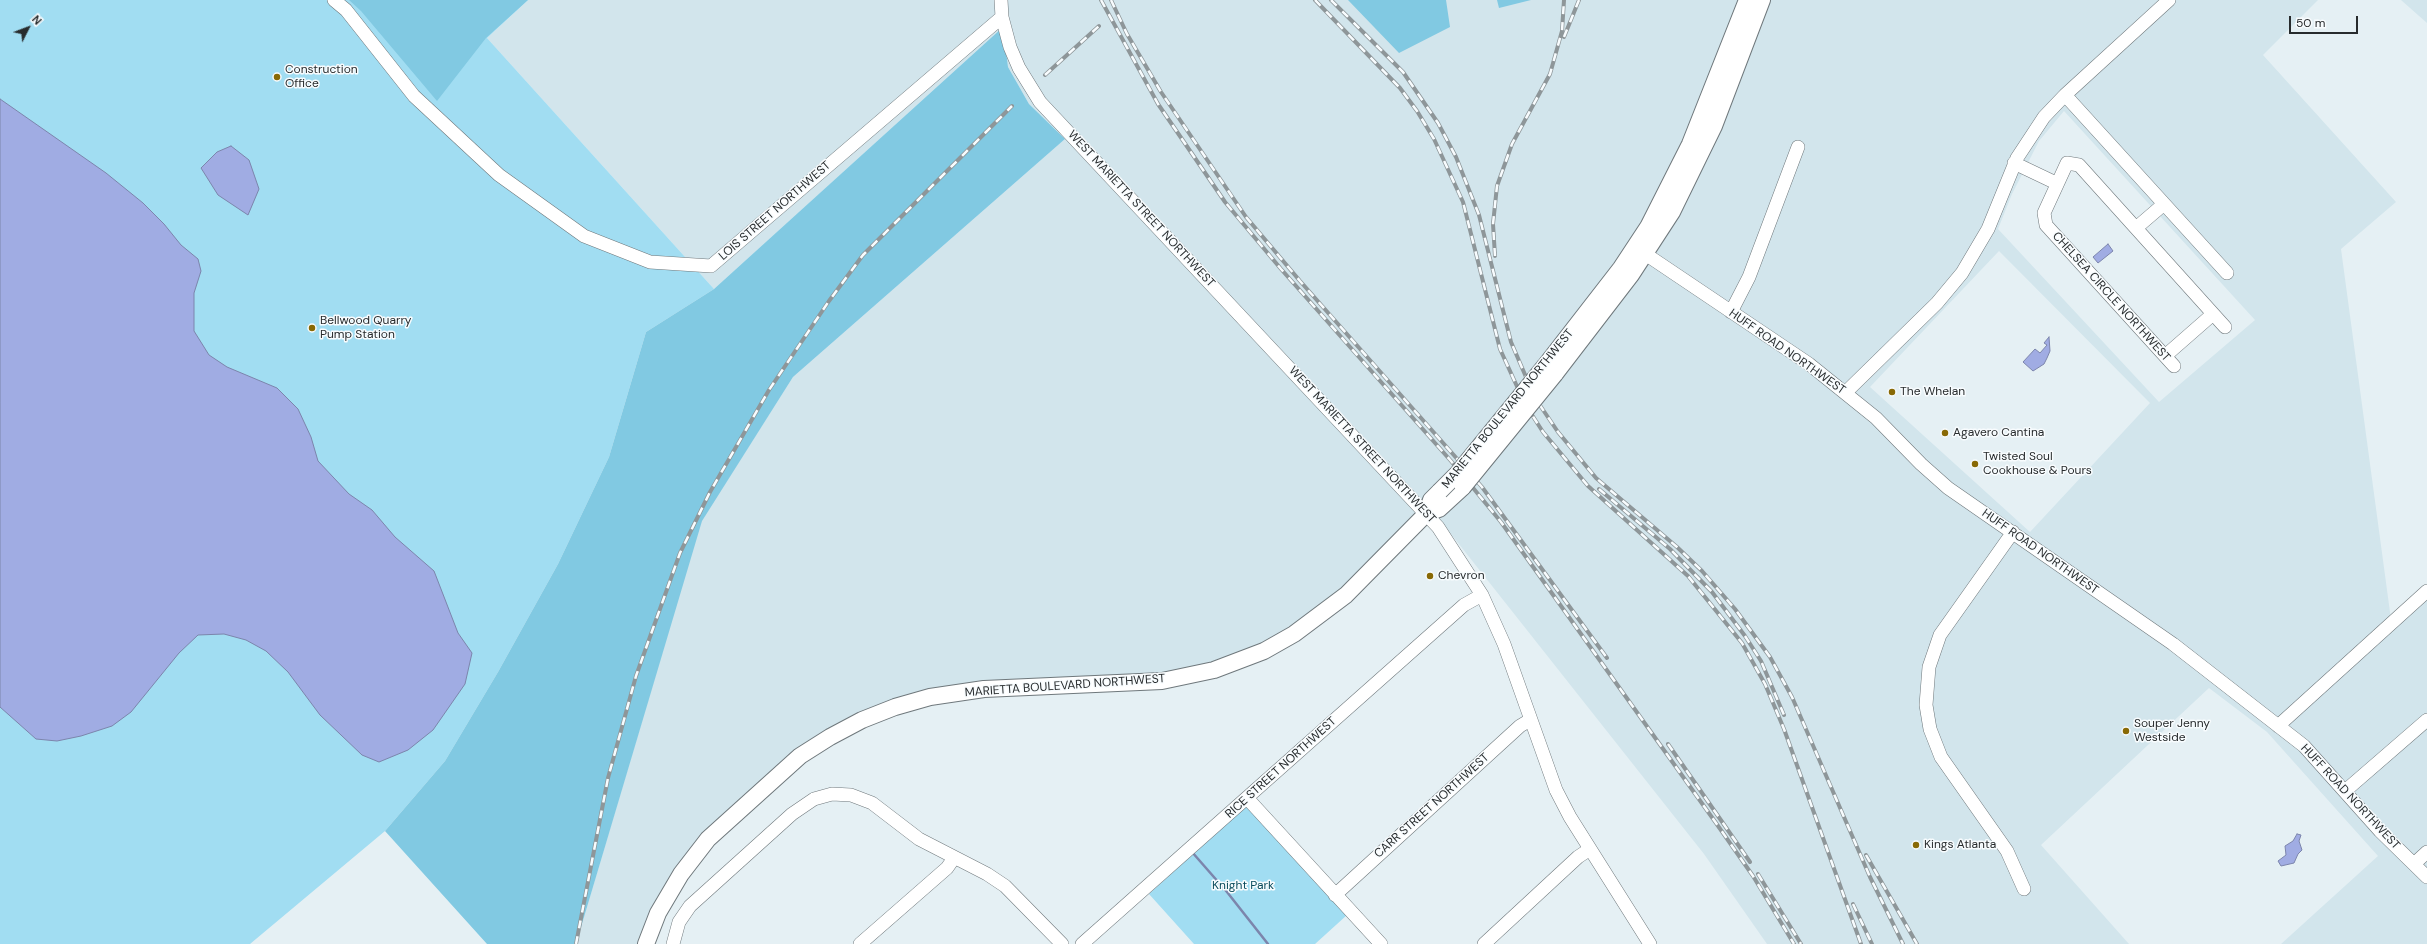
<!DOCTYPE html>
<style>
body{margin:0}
#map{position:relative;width:2427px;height:944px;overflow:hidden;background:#e5f0f4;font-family:"DM Sans",sans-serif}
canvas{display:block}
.north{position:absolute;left:8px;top:8px;width:40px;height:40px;-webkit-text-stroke:3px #f8fcfe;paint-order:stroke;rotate:48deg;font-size:11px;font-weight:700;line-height:16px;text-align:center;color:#272b2d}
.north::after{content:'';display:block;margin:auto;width:14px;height:18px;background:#272b2d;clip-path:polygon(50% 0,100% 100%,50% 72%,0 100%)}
.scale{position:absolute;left:2289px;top:16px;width:69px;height:18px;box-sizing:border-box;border:2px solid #272b2d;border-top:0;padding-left:5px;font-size:12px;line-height:14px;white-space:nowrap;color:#272b2d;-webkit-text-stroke:3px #f8fcfe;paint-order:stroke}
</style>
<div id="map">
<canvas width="2427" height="944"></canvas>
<div class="north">N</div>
<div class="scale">50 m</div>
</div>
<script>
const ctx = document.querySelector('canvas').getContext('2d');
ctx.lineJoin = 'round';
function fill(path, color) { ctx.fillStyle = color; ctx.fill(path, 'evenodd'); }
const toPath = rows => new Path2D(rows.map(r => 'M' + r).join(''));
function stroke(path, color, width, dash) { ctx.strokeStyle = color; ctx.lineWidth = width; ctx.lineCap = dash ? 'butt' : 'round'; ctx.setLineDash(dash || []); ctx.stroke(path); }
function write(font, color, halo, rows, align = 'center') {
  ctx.font = font + ' "DM Sans",sans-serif'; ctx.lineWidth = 3; ctx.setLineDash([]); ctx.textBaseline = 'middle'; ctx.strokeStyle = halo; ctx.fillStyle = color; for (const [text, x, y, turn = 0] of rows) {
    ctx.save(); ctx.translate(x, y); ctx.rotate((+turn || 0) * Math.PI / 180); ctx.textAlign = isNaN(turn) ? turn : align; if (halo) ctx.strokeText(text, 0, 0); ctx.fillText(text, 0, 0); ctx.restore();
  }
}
fill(toPath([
 [528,0,2318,0,2263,55,2396,202,2341,249,2392,627,2427,595,2427,944,2281,944,2378,856,2267,732,2209,688,2041,845,2129,944,1767,944,1704,854,1432,510,1293,640,1180,676,897,704,763,779,690,860,646,944,576,944,701,521,793,377,1065,139,1029,104,1008,67,1003,27,714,289,487,38],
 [2064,111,2255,320,2159,402,1998,229,2012,194,2039,141],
 [1999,251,2150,403,2030,532,1870,387],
 [2401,0,2427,0,2427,23]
]), '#d2e5ec');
fill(toPath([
 [0,0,528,0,487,38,714,289,646,332,609,457,558,564,498,672,445,761,385,831,250,944,0,944],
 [1247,805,1347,915,1315,944,1194,944,1149,894]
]), '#a1ddf2');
fill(toPath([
 [349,0,528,0,486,38,437,101,361,11],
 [1348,0,1446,0,1450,27,1399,53],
 [1497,0,1531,0,1499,8],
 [1003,27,1008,67,1029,104,1065,139,793,377,702,521,576,944,487,944,385,831,445,761,498,672,558,564,609,457,646,332,714,289]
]), '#81c9e2');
const water = toPath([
 [0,99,106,173,143,203,164,224,181,245,198,259,201,271,194,293,194,331,209,355,227,367,277,388,298,409,311,437,318,461,349,494,372,510,395,537,434,571,458,633,472,653,465,684,433,730,408,750,379,762,362,755,320,715,288,672,266,651,246,640,224,634,198,635,179,653,131,712,112,726,81,736,57,741,36,739,0,707,0,99],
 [231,146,249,160,259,189,248,215,218,195,201,168,217,152,231,146],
 [2108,244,2113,251,2098,263,2093,257,2108,244],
 [2049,337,2050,351,2047,358,2044,364,2033,371,2023,362,2035,349,2040,353,2047,345,2044,343,2049,337],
 [2297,834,2301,835,2299,841,2302,850,2298,854,2294,863,2281,866,2278,861,2286,855,2285,846,2293,841,2297,834]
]);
fill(water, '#a0ace3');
stroke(water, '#7c85ac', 1);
stroke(toPath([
 [1192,852,1227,892,1268,944]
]), '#7c85ac', 2.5);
const minor = toPath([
 [334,0,346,10,414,96,499,175,584,236,650,262,711,266,1002,17],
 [1001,0,1002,17,1010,47,1019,68,1040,102,1438,527,1482,595,1504,644,1556,790,1570,817,1650,944],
 [2065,95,2227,273],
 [2014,163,2056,183],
 [2136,228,2164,204],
 [1638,249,1809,364,1876,418,1921,464,1948,488,2173,644,2304,746,2380,831,2427,877],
 [1731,312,1749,277,1798,147],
 [2165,356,2213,314],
 [2174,366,2046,225,2044,213,2067,163,2079,165,2225,327],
 [1845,393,1937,303,1962,273,1988,229,2017,158,2044,117,2065,95,2169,0],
 [2013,532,1940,635,1929,667,1926,705,1930,729,1941,757,2007,851,2024,889],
 [2278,726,2427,591],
 [2345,791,2427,720],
 [1247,798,1381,944],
 [2414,864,2427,852],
 [1335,895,1520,726,1530,720],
 [673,944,679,922,690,906,792,814,814,799,832,794,851,795,872,803,919,839,987,874,1005,886,1062,944],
 [860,944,947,868,954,858],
 [1082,944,1464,605,1482,595],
 [1484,944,1578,857,1590,849]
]);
const major = toPath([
 [1545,366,1621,268,1648,227,1690,144,1747,0],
 [1555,374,1631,275,1672,212,1714,126,1762,0],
 [1427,513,1439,509,1463,487],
 [646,944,658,913,681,874,708,839,800,756,830,737,862,720,895,707,930,697,984,689,1162,681,1214,670,1264,651,1294,634,1346,595,1427,513,1431,500,1440,491]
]);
stroke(minor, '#6f787c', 14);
stroke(major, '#6f787c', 18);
stroke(minor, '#fff', 13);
stroke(major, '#fff', 16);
const rail = toPath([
 [1101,0,1158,104,1225,202,1281,269,1451,461,1501,522,1716,823,1753,876,1794,944],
 [1111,0,1127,34,1161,92,1246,217,1300,281,1482,487,1607,658],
 [1315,0,1400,88,1417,111,1434,139,1463,202,1500,349,1525,404,1543,432,1588,486,1688,576,1742,643,1765,684,1784,729,1861,944],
 [1331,0,1403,72,1438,123,1456,157,1479,215,1511,342,1535,398,1558,432,1596,478,1677,547,1702,571,1735,609,1770,657,1792,697,1870,877,1903,944],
 [1564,37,1579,0],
 [1045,75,1099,26],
 [1495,256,1493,224,1497,186,1512,144,1550,74,1562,31,1564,0],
 [1599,489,1670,549,1712,592,1745,636,1761,661,1784,715],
 [1668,744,1750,862],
 [1866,855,1917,944],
 [1758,874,1801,944],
 [1853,904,1872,944],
 [576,944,608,778,636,676,680,553,710,492,769,390,829,301,863,255,1012,106]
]);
stroke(rail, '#8e9699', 4);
stroke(rail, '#f8fcfe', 2.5, [8]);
const majorBridge = toPath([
 [1463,487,1555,374],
 [1440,491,1458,473,1545,366]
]);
stroke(majorBridge, '#6f787c', 18, []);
stroke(majorBridge, '#fff', 16);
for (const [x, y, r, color] of [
 [277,77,4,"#886905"],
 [312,328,4,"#886905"],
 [1892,392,4,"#886905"],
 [1945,433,4,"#886905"],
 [1975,464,4,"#886905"],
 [1430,576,4,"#886905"],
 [2126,731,4,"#886905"],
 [1916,845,4,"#886905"]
]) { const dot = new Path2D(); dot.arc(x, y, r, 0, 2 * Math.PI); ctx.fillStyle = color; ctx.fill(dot); stroke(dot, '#f8fcfe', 1.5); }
write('12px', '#272b2d', '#f8fcfe', [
 ["Construction",285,70],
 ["Office",285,84],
 ["Bellwood Quarry",320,321],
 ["Pump Station",320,335],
 ["The Whelan",1900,392],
 ["Agavero Cantina",1953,433],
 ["Twisted Soul",1983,457],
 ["Cookhouse & Pours",1983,471],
 ["Chevron",1438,576],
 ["Souper Jenny",2134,724],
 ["Westside",2134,738],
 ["Kings Atlanta",1924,845]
], 'left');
write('12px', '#272b2d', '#f8fcfe', [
 ["WEST MARIETTA STREET NORTHWEST",1141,209,47],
 ["LOIS STREET NORTHWEST",775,211,-41],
 ["CHELSEA CIRCLE NORTHWEST",2111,297,48],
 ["HUFF ROAD NORTHWEST",1787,352,35],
 ["MARIETTA BOULEVARD NORTHWEST",1508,409,-51],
 ["WEST MARIETTA STREET NORTHWEST",1362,445,47],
 ["HUFF ROAD NORTHWEST",2040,552,35],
 ["MARIETTA BOULEVARD NORTHWEST",1065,686,-4],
 ["RICE STREET NORTHWEST",1281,768,-42],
 ["HUFF ROAD NORTHWEST",2350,797,47],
 ["CARR STREET NORTHWEST",1432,806,-42]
]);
write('12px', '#084a5b', '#f8fcfe', [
 ["Knight Park",1243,886]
]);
</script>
